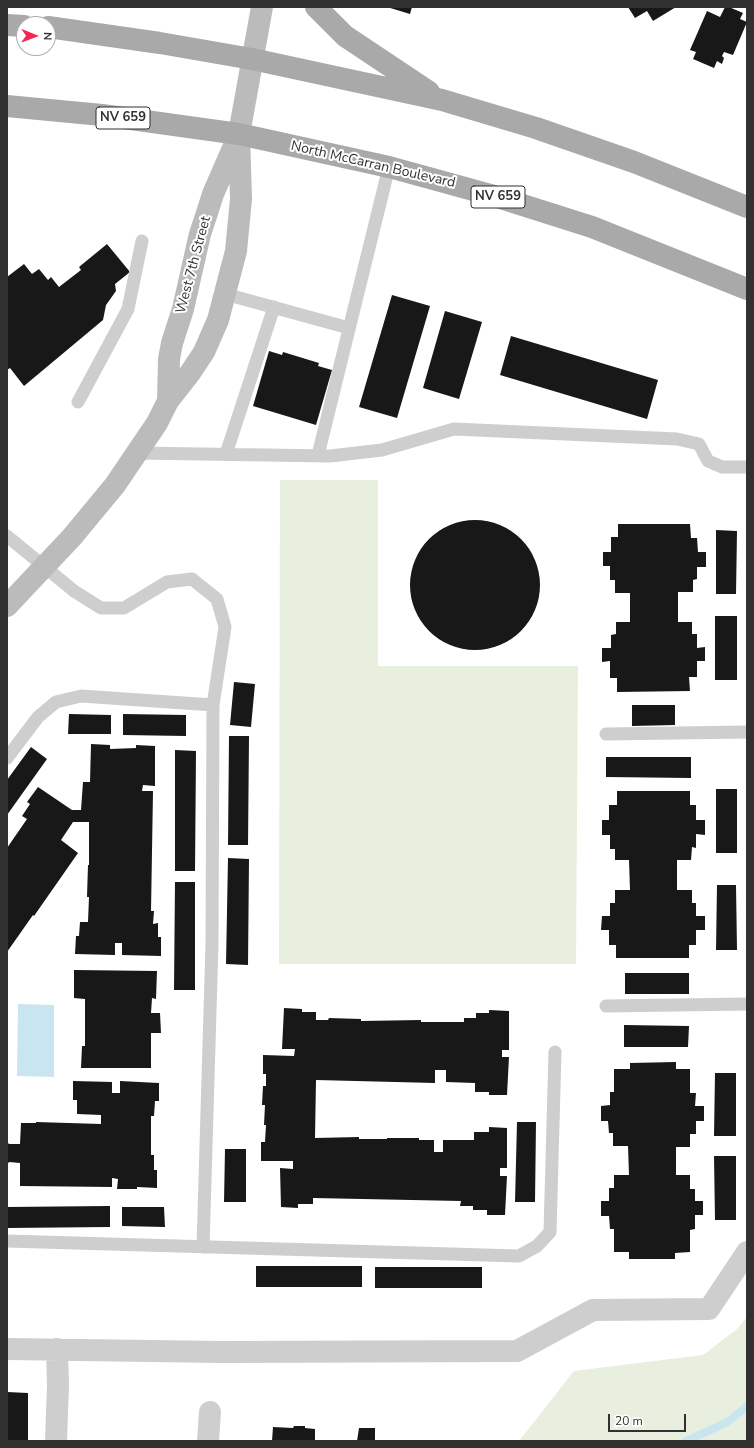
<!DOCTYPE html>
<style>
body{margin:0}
#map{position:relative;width:754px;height:1448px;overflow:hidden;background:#fff;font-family:"Nunito Sans",sans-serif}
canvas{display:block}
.frame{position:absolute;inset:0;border:8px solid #313131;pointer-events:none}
.north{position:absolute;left:16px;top:16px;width:40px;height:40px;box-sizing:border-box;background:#fff;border:1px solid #adadad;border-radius:50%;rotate:91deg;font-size:11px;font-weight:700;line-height:16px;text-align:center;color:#313131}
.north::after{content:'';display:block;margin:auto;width:14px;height:18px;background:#f42751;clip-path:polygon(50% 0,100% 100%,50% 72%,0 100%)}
.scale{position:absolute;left:608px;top:1414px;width:78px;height:18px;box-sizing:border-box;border:2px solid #313131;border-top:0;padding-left:5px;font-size:12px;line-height:14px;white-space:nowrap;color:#313131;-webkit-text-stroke:3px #fff;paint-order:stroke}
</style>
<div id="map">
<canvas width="754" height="1448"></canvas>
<div class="frame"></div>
<div class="north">N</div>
<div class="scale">20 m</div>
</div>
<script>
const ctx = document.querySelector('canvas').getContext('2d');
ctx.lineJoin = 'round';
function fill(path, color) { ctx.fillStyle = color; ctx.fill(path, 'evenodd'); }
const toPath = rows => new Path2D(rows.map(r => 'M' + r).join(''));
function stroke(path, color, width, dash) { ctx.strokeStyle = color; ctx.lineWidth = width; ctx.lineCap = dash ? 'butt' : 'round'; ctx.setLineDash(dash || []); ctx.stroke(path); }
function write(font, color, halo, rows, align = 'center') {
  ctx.font = font + ' "Nunito Sans",sans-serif'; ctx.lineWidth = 4; ctx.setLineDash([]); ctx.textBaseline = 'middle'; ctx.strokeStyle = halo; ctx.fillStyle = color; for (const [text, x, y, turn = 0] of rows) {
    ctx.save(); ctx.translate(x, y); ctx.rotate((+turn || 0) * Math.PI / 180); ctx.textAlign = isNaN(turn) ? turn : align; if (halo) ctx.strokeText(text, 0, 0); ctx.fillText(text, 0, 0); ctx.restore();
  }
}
fill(toPath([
 [280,480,378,480,378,666,578,666,576,964,279,964],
 [747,1317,747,1441,519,1441,574,1371,703,1355,737,1329]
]), '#e9efde');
fill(toPath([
 [18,1004,54,1005,54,1077,17,1076]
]), '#c9e6f0');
stroke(toPath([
 [686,1441,728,1422,747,1406]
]), '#c9e6f0', 8);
fill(toPath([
 [387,7,412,7,410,14],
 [628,7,676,7,653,21,647,11,635,18],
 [725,7,729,7,743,13,740,19,747,22,733,55,724,52,722,56,724,58,722,64,717,61,714,68,693,59,696,52,690,50,707,11,720,17],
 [107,244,130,272,115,284,116,291,106,305,103,320,24,386,10,368,7,370,7,277,24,264,32,274,39,269,48,280,51,277,59,287,81,270,79,267],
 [392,295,430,306,397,418,359,407],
 [445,311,482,322,459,399,423,388],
 [511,336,658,380,647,419,500,375],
 [269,351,282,355,283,352,319,363,318,366,332,370,316,425,253,406],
 '410 585a65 65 0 1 1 130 0a65 65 0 1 1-130 0Z',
 [618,524,690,524,691,538,697,538,698,552,706,552,706,567,697,567,697,579,693,580,693,592,678,592,678,622,692,622,692,634,697,634,697,648,705,647,705,661,697,661,697,677,689,677,690,691,617,692,617,678,610,678,610,661,602,662,602,648,611,648,611,635,616,634,616,622,630,622,630,593,615,593,615,580,610,580,610,566,603,566,603,552,611,552,611,537,618,537],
 [716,530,737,531,736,594,716,594],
 [715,616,737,616,737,680,715,680],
 [234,682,255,684,251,727,230,725],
 [632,705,675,705,675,725,632,726],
 [69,714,111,715,111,734,68,734],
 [123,714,186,715,186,736,123,735],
 [229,736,249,736,248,845,228,845],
 [91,744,110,745,110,749,136,748,136,745,155,746,155,786,143,785,142,791,153,791,151,911,154,911,153,924,158,923,158,937,161,937,161,956,122,955,122,943,115,943,115,955,75,954,76,936,79,936,80,922,88,922,89,897,87,897,88,865,89,865,89,822,73,822,61,840,78,853,34,916,33,915,7,952,7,848,27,819,22,816,30,804,27,802,38,787,72,810,81,810,83,782,90,782],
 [31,747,47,759,7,815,7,780],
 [175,750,196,751,195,871,175,871],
 [606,757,691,757,691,778,606,777],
 [716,789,737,789,737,853,716,853],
 [617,791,690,791,690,805,696,805,696,820,705,820,705,835,696,834,696,848,692,847,691,860,677,860,677,890,692,890,692,903,696,903,696,916,705,916,705,930,696,930,696,945,689,945,689,958,616,958,616,945,609,945,609,930,601,930,602,916,610,916,610,903,615,903,615,890,630,890,629,860,615,860,615,849,610,849,610,835,602,835,602,820,609,820,609,805,617,805],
 [228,858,249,859,248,965,226,964],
 [175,882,195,882,195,990,174,990],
 [717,885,736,885,737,950,716,950],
 [74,970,157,971,156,999,152,998,151,1013,160,1013,161,1033,151,1033,151,1068,81,1068,82,1046,85,1046,85,999,74,998],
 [625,973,689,973,689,994,625,994],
 [284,1008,302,1009,302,1012,316,1012,316,1020,328,1020,329,1018,361,1019,361,1021,421,1020,421,1022,464,1022,464,1018,476,1018,476,1013,489,1013,489,1010,509,1011,509,1050,502,1050,502,1057,509,1057,507,1095,489,1095,489,1092,475,1092,475,1083,446,1082,446,1070,435,1070,435,1083,316,1080,315,1138,359,1137,359,1139,387,1139,387,1138,419,1138,419,1140,434,1140,434,1152,443,1152,443,1140,474,1140,474,1132,489,1132,489,1127,507,1128,507,1168,500,1168,500,1176,507,1176,505,1215,487,1215,487,1210,473,1210,473,1206,460,1206,461,1201,313,1198,313,1204,298,1204,298,1208,281,1207,280,1168,293,1169,293,1161,261,1161,261,1142,265,1142,266,1125,264,1125,265,1105,262,1105,263,1086,266,1086,266,1074,263,1074,263,1055,294,1056,295,1049,282,1049],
 [624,1025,689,1026,688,1047,624,1047],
 [676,1062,676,1069,690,1069,690,1093,696,1093,695,1106,704,1106,704,1121,696,1121,696,1134,690,1134,690,1147,676,1147,676,1175,690,1175,690,1189,695,1189,695,1201,703,1201,703,1215,695,1215,695,1229,690,1230,690,1252,675,1253,675,1259,629,1259,629,1252,614,1252,614,1229,610,1229,609,1216,601,1216,601,1201,609,1201,609,1188,614,1188,614,1175,629,1175,628,1146,613,1146,613,1133,609,1133,608,1121,601,1121,601,1106,610,1105,610,1092,614,1092,614,1069,630,1069,630,1063],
 [715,1073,736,1073,736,1136,714,1136],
 [73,1081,112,1082,112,1093,120,1093,120,1081,159,1083,159,1101,155,1101,154,1116,151,1116,151,1155,154,1155,154,1170,157,1170,157,1188,137,1187,137,1189,117,1189,118,1179,112,1178,112,1187,20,1186,20,1163,9,1162,7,1165,7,1142,9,1144,20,1144,21,1123,36,1123,36,1122,101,1124,101,1115,77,1114,77,1100,73,1100],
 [517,1122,536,1122,535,1202,515,1202],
 [225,1149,246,1149,246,1202,224,1202],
 [714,1156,736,1156,736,1220,715,1220],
 [110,1206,110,1227,7,1228,7,1207],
 [122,1207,164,1207,165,1227,122,1226],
 [256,1266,362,1266,362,1287,256,1287],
 [375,1267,482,1267,482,1288,375,1288],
 [7,1392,28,1393,28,1441,7,1441],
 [294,1426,305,1426,305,1428,315,1429,315,1441,272,1441,273,1427,293,1428],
 [359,1428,375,1428,375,1441,357,1441]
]), '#181818');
stroke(toPath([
 [225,294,349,328],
 [78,402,128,309,142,241],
 [137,453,330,456,382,450,454,429,677,439,699,444,708,461,722,467,747,467],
 [226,454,274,307],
 [318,455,389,167],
 [7,536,74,591,101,608,124,608,167,582,192,579,217,599,225,627,213,705,212,944,203,1247],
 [606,734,747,732],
 [7,758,38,717,56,702,81,696,213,705],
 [606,1006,747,1004],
 [7,1241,519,1256,537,1246,550,1232,555,1052]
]), '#cecece', 13);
stroke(toPath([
 [7,1349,222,1352,517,1351,593,1310,709,1309,747,1252],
 [56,1441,58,1385,57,1349],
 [208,1441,210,1412]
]), '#cecece', 22);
stroke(toPath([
 [168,401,169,359,172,343,183,309,200,234,206,216,213,194,237,139],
 [7,606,72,537,115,485,157,423,168,401,190,373,204,352,218,320,236,251,241,199,239,134,262,7]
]), '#bbb', 22);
stroke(toPath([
 [316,7,345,36,429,92],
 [7,25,24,26],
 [48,27,160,43,252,59,442,100,536,128,634,162,747,207],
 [7,106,102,115,239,134,389,167,491,195,592,227,747,289]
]), '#a9a9a9', 22);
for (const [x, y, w] of [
 [123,118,54],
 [498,197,54]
]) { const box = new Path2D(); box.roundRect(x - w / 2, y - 11, w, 22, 3); ctx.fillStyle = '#fff'; ctx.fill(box); stroke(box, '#313131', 1); }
write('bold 13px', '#313131', null, [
 ["NV 659",123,118],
 ["NV 659",498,197]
]);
write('14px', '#313131', '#fff', [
 ["North McCarran Boulevard",373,165,13],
 ["West 7th Street",194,265,-75]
]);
</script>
